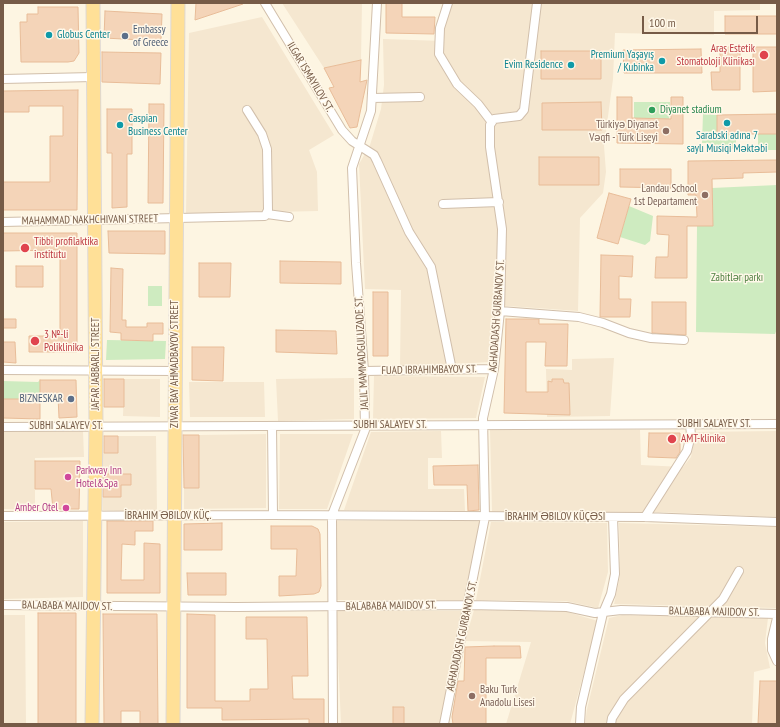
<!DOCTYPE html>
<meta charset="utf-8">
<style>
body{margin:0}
#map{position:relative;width:780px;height:727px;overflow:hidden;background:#fdf5e2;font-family:"PT Sans Narrow",sans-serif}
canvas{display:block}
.frame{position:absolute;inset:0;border:4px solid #765b47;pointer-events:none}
.scale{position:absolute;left:642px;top:16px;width:116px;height:18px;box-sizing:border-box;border:2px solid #765b47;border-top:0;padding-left:5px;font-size:12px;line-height:14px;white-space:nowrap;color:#765b47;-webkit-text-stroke:3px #fff8e9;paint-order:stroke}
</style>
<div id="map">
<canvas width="780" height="727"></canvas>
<div class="frame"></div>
<div class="scale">100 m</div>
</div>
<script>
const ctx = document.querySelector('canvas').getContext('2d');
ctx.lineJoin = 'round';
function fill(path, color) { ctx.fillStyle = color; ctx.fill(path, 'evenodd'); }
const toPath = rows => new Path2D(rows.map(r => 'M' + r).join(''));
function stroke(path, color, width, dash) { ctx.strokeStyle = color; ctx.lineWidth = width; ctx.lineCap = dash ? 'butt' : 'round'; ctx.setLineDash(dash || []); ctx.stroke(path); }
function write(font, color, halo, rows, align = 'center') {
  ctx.font = font + ' "PT Sans Narrow",sans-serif'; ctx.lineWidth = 3; ctx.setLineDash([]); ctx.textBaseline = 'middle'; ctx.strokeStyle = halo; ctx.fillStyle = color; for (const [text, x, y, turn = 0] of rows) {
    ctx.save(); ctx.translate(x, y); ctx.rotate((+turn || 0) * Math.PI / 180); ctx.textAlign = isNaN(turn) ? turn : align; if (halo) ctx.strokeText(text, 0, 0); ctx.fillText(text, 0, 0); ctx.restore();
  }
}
fill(toPath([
 [282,3,362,3,361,60,324,68],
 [450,3,760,3,760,10,714,11,714,35,615,33,613,79,604,146,606,172,603,193,580,218,578,311,494,305,490,362,400,367,401,290,365,289,359,164,370,145,381,109,384,85,383,39,443,41,442,29],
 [262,17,334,135,309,150,317,172,318,211,186,214,189,33],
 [614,358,610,416,547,417,546,369,572,370,572,359],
 [374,376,485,377,476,418,373,419],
 [354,378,354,419,278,421,276,379],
 [124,379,160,379,160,417,123,416],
 [189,382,264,382,265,417,190,417],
 [490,430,640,430,641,465,683,467,691,457,696,432,777,431,777,517,658,512,492,512],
 [83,431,84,457,35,458,35,510,3,509,3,432],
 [441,431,442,458,428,458,428,489,464,489,465,511,344,510,371,432],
 [266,434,266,508,184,509,184,488,199,488,199,435],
 [280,434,353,434,327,509,279,509],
 [118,436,156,436,157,512,103,510,103,497,121,497,121,485,131,485,130,474,103,474,103,453,118,453],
 [83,521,83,597,3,599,3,522],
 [337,521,480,521,464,600,336,600],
 [491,522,607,523,608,572,598,608,566,601,476,600],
 [619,523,777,527,777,606,776,608,614,604,620,576],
 [474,610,564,611,598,621,570,724,506,724,531,642,465,641],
 [336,611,463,611,440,724,341,724],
 [3,615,25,615,26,724,3,724],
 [622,615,768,618,765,643,770,668,754,672,752,724,585,724,587,709,609,618]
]), '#f5e7d0');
fill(toPath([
 [634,102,670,102,669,119,634,118],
 [703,114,717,115,717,134,736,134,736,149,710,150,710,143,702,143],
 [758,134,777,134,777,150,758,150],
 [777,185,777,329,775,334,696,332,697,226,713,226,712,188],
 [629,206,653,216,650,241,645,245,620,237],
 [148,286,162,286,162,306,148,306],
 [107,340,166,341,165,359,106,360],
 [40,380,40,399,3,399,3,381,38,382]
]), '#ceebc0');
const building = toPath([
 [196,3,243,3,243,4,195,20,196,3],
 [386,3,402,3,402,17,435,17,434,34,386,33,386,3],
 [38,7,78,7,79,53,74,61,68,62,21,62,20,22,27,22,27,14,38,14,38,7],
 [105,11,162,14,161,41,104,38,105,11],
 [725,16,777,16,777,34,725,34,725,16],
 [720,47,740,47,740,90,712,90,711,72,720,72,720,47],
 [753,47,777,47,777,91,753,92,753,47],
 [701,49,702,73,624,73,623,50,701,49],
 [541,51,601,51,601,79,541,79,541,51],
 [102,52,161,53,160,84,102,82,102,52],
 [361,60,360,82,367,80,357,127,350,128,329,88,334,87,324,68,361,60],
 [78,90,77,210,3,210,3,182,50,182,50,136,63,136,63,106,29,106,29,112,3,112,3,91,78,90],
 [617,97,632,97,632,118,671,119,671,97,683,97,683,144,617,143,617,97],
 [601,102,602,130,542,130,542,103,601,102],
 [149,104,164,104,163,203,148,203,149,104],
 [107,109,132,109,132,154,127,154,127,207,112,208,112,153,107,153,107,109],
 [777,114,777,134,717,134,717,115,777,114],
 [539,157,599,157,599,185,539,185,539,157],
 [777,160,777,172,743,173,743,178,712,179,713,226,687,226,687,278,655,278,656,257,668,257,669,235,657,234,657,216,697,217,696,195,688,195,688,161,777,160],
 [620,169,671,169,671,188,620,187,620,169],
 [609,193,631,199,618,244,597,238,609,193],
 [108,231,165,231,165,254,109,253,108,231],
 [3,233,77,233,77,352,29,352,29,336,60,336,60,250,3,251,3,233],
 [601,255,633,256,632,277,619,276,619,299,631,299,630,317,600,317,601,255],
 [280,261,341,262,341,284,280,283,280,261],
 [199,263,231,263,230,297,199,297,199,263],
 [16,266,43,266,43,287,16,287,16,266],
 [111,268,123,269,122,320,126,320,126,327,147,327,147,323,163,323,163,334,153,334,153,341,121,340,121,333,110,332,111,268],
 [373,292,388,292,388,356,373,356,373,292],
 [652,302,686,302,686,335,652,333,652,302],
 [3,319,16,319,16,328,3,328,3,319],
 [506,319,539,319,539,324,568,324,567,366,545,366,546,342,526,342,526,392,548,392,548,381,552,382,552,379,563,379,564,383,569,383,570,415,504,413,506,319],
 [276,330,336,331,337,354,276,352,276,330],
 [3,342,15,342,16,363,3,362,3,342],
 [192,347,224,347,223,381,192,380,192,347],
 [104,379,124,379,124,407,104,407,104,379],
 [40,380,76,380,77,417,59,418,58,396,40,396,40,380],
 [3,399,40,399,40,419,3,418,3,399],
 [649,433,680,433,680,452,676,458,648,457,649,433],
 [183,435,199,435,199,488,184,488,183,435],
 [104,436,118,436,118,453,104,453,104,436],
 [35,461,80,461,79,509,53,509,51,489,35,489,35,461],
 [478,465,479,510,468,511,467,485,434,485,433,466,478,465],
 [103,474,131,474,131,485,121,485,121,497,103,497,103,474],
 [107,521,153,521,153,531,135,531,135,545,122,544,121,580,144,580,144,543,160,544,160,593,107,593,107,521],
 [222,523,222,550,184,550,184,524,222,523],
 [271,526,312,526,318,529,320,534,321,586,319,592,314,594,279,596,279,576,296,576,297,549,271,549,271,526],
 [187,573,226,573,226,595,188,595,187,573],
 [38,613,76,613,76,724,38,724,38,613],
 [103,614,157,614,158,724,140,724,140,711,121,711,121,724,104,724,103,614],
 [187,614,215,615,215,701,250,701,250,689,268,689,267,639,246,639,246,617,307,617,308,676,292,676,293,699,324,699,324,724,309,724,309,719,222,720,222,708,187,708,187,614],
 [494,646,520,646,521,658,486,658,486,724,453,724,452,717,458,681,464,681,465,647,494,646],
 [760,681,777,681,777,724,758,724,760,681],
 [393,707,404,707,404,724,393,724,393,707]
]);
fill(building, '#f4d4b8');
stroke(building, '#e8bc98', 1);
const minor = toPath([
 [265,3,342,130,352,141,374,155,377,161,409,232,431,267,452,370],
 [448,3,440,28,439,54,457,84,478,104,491,121],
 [3,79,93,77],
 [372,98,420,97],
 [443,204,499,202],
 [267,214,289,217],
 [3,222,265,216,268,210,267,149,262,134,247,110],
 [500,311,579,317,603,323,629,333,651,338,684,340],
 [3,370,175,371],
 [364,371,494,369],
 [272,426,273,515],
 [3,427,777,424],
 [3,516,273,515,645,517,777,522],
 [645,517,687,451,691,435,690,424],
 [3,605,236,607,469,605,567,607,595,613,621,610,777,614],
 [777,618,772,639,772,650,777,661],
 [333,724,332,515,365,430,364,371,356,263,352,168,371,111,377,3],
 [444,724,485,517,483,418,494,369,500,311,502,229,490,147,490,125,494,119,519,116,524,110,537,3],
 [580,724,581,707,603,613,611,594,615,574,613,517],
 [611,724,612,718,624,699,723,599,739,571]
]);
const primary = toPath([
 [92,724,96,426,93,3],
 [173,724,178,3]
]);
stroke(minor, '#d1bfab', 10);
stroke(primary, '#ded8d3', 15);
stroke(minor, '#fff', 8);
stroke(primary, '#ffe097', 13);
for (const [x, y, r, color] of [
 [49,35,4,"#0f9aa8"],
 [125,36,4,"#5c6f8a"],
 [764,55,5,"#e0444e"],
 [662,61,4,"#0f9aa8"],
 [571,65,4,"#0f9aa8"],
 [652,110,4,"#2e9e5b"],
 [727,123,4,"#0f9aa8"],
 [120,125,4,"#0f9aa8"],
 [666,131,4,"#8d6e63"],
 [705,195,4,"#8d6e63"],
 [25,248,5,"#e0444e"],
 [35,341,5,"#e0444e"],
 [71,399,4,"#5c6f8a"],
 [672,439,5,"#e0444e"],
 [68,477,4,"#d1479c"],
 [66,508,4,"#d1479c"],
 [472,696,4,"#8d6e63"]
]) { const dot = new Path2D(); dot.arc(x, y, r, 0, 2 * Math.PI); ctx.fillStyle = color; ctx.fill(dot); stroke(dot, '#fff8e9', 1.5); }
write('11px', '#4e5e75', '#fff8e9', [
 ["Embassy",133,30],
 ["of Greece",133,43],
 ["BIZNESKAR",63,399,"right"]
], 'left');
write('11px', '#0d838f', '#fff8e9', [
 ["Globus Center",57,35],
 ["Premium Yaşayış",654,55,"right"],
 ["/ Kubinka",654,68,"right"],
 ["Evim Residence",563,65,"right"],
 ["Caspian",128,119],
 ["Business Center",128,132],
 ["Sarabski adına 7",727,136,"center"],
 ["saylı Musiqi Məktəbi",727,149,"center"]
], 'left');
write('11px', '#be3a42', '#fff8e9', [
 ["Araş Estetik",755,49,"right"],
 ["Stomatoloji Klinikası",755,62,"right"],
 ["Tibbi profilaktika",34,242],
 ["institutu",34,255],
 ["3 №-li",44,335],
 ["Poliklinika",44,348],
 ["AMT-klinika",681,439]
], 'left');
write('11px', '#765b47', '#fff8e9', [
 ["ILGAR ISMAYILOV ST.",310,77,59],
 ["MAHAMMAD NAKHCHIVANI STREET",90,220,-1],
 ["AGHADADASH GURBANOV ST.",497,316,-86],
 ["JALIL MAMMADGULUZADE ST.",362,353,-93],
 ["JAFAR JABBARLI STREET",96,364,-90],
 ["ZIVAR BAY AHMADBAYOV STREET",175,364,-90],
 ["FUAD IBRAHIMBAYOV ST.",429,370,-1],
 ["SUBHI SALAYEV ST.",714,424],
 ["SUBHI SALAYEV ST.",390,425],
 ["SUBHI SALAYEV ST.",66,426],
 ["İBRAHIM ƏBILOV KÜÇ.",168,516],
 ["İBRAHIM ƏBILOV KÜÇƏSI",555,517],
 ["BALABABA MAJIDOV ST.",67,606,1],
 ["BALABABA MAJIDOV ST.",391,606,-1],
 ["BALABABA MAJIDOV ST.",714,612,1],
 ["AGHADADASH GURBANOV ST.",462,636,-78]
]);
write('11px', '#27864d', '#fff8e9', [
 ["Diyanet stadium",660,110]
], 'left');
write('11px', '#785e54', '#fff8e9', [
 ["Türkiyə Diyanət",658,125],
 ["Vəqfi - Türk Liseyi",658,138],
 ["Landau School",697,189],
 ["1st Departament",697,202],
 ["Baku Turk",480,690,"left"],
 ["Anadolu Lisesi",480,703,"left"]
], 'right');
write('11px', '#4c7d3e', '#fff8e9', [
 ["Zabitlər parkı",737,278]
]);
write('11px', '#b23c85', '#fff8e9', [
 ["Parkway Inn",76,471],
 ["Hotel&Spa",76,484],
 ["Amber Otel",58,508,"right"]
], 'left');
</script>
